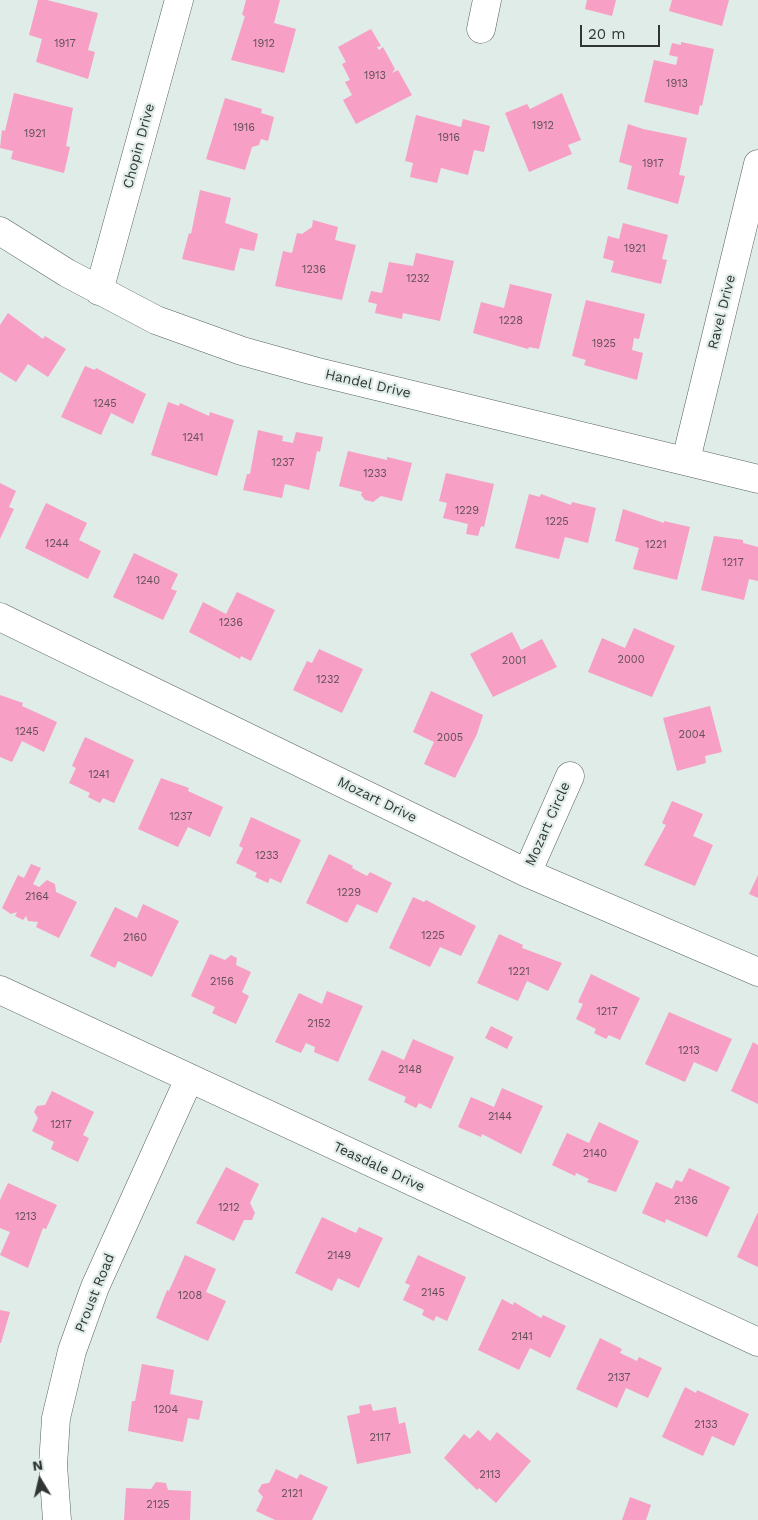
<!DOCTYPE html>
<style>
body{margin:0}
#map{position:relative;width:758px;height:1520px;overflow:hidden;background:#dfece7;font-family:"Work Sans",sans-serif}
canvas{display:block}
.north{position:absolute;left:15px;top:1455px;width:50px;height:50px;-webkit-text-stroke:4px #dfece7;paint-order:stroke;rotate:351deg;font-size:14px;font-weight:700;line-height:20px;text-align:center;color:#313634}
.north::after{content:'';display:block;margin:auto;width:18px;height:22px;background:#313634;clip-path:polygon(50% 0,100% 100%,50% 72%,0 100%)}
.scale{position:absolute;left:580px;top:25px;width:80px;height:22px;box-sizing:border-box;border:2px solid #313634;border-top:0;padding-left:6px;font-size:15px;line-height:18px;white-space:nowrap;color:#313634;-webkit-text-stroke:4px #dfece7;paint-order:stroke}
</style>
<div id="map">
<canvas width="758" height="1520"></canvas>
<div class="north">N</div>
<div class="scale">20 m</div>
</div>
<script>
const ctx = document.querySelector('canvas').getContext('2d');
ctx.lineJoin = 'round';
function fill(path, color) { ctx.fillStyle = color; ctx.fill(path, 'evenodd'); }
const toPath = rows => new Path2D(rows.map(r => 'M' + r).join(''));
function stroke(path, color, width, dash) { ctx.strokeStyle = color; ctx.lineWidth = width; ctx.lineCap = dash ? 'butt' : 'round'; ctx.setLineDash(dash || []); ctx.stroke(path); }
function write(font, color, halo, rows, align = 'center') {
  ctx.font = font + ' "Work Sans",sans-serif'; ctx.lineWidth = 4.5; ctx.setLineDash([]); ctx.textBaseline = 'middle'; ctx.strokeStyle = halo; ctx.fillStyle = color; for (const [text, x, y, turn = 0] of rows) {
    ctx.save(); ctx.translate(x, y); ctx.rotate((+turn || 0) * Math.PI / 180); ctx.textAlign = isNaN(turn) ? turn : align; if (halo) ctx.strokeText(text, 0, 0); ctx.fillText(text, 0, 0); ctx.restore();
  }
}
fill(toPath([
 [38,0,47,0,98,13,88,50,95,52,88,79,36,62,42,39,29,35],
 [246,0,280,0,274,23,296,29,284,73,231,60,245,16,242,15],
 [587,0,616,0,612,16,585,9],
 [672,0,729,0,722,26,669,11],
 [371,29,381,46,377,47,379,50,383,47,395,69,392,73,398,70,412,95,356,124,343,100,352,95,345,82,350,80,342,64,346,62,338,47],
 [681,42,714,49,702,106,700,105,698,115,644,102,654,60,676,65,678,57,669,55,672,43,681,45],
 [14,93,73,108,66,146,70,147,64,173,11,159,13,151,0,148,2,130,5,131],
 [562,93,581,140,568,145,572,154,529,172,505,113,527,104,530,109],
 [225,98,262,109,261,113,274,117,268,141,261,139,259,145,252,147,245,170,206,159],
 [416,115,461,127,463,119,490,126,484,152,474,150,468,175,441,168,437,183,410,177,413,163,405,161],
 [628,124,643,129,687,138,679,175,685,176,678,204,627,189,632,166,619,162],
 [200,190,231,198,225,223,258,234,254,251,240,248,234,271,182,259,189,233,191,234],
 [313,220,338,227,335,240,356,245,342,300,275,286,283,251,292,253,297,233,302,234,312,227],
 [623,223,668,235,662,259,667,260,661,284,611,272,614,261,603,258,608,236,619,239],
 [416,253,454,261,440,321,403,313,402,319,375,313,377,304,368,302,371,291,382,293,389,262,413,266],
 [510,284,552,294,539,349,529,347,528,349,473,333,481,302,504,308],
 [586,300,645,314,639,339,634,338,632,350,643,353,637,380,584,365,586,360,572,356],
 [8,313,43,339,45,336,66,349,48,377,28,364,16,382,0,372,0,325],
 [85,366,95,370,96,368,146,394,133,424,111,413,101,435,61,417],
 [168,402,179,406,180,403,209,416,210,412,234,420,217,476,151,455],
 [258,430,283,436,282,441,293,443,296,432,323,437,320,452,317,451,309,490,285,484,282,498,243,490,247,474,250,474],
 [348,451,387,460,387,457,412,463,402,501,381,496,373,502,365,500,361,495,362,492,339,486],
 [446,473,494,484,484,527,481,526,478,536,466,534,468,524,443,518,447,503,439,501],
 [0,483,16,491,9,507,14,509,0,539],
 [529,494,540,497,541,494,571,505,572,502,596,508,588,543,565,537,559,559,515,548],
 [46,503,87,523,79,540,101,551,88,579,25,548],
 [623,509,664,523,664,521,690,527,677,580,633,569,639,548,615,541],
 [714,536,743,540,743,543,758,547,758,581,749,579,744,600,701,590],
 [134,553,178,574,171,589,177,591,163,620,113,597],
 [237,592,275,610,251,661,241,656,240,659,189,632,203,602,226,614],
 [634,628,675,646,652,697,588,672,602,638,625,648],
 [512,632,521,650,542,639,557,667,493,697,470,654],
 [319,649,363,669,342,713,293,690,307,661,312,663],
 [431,691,483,715,477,734,455,778,424,764,434,742,413,732],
 [0,695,23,703,22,706,57,722,44,752,22,741,12,762,0,757],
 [710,706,722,752,705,756,706,763,677,771,663,718],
 [85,737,134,760,114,803,103,798,100,803,88,797,90,793,69,783,76,768,72,766],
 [161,778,189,788,188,791,223,807,210,837,188,827,178,847,138,829],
 [672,801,703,814,693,836,713,845,695,886,644,865,666,825,662,823],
 [251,817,301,840,281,883,270,878,268,883,255,877,257,873,236,863,243,848,239,846],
 [329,854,353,866,352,868,367,876,370,872,392,883,377,913,357,904,347,923,306,903],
 [31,864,41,868,33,884,39,887,47,880,55,884,56,892,77,902,59,938,36,927,38,922,28,921,26,916,23,920,15,916,17,912,11,914,2,908,18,875,24,878],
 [758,875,758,898,749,894],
 [413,897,424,902,426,900,476,926,461,956,440,947,430,967,389,948],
 [143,904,179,921,152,977,118,961,115,968,90,956,115,907,137,918],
 [499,934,523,945,522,948,525,949,562,963,548,991,527,981,518,1001,477,983],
 [210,954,225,960,231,955,237,958,236,965,251,972,242,992,249,996,236,1024,212,1013,215,1007,191,996],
 [591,974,640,998,620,1040,609,1035,606,1039,594,1033,596,1029,576,1019,583,1004,578,1002],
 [327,991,363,1006,338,1062,314,1052,315,1047,306,1043,301,1053,275,1042,299,993,322,1004],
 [669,1012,732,1039,717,1072,694,1062,685,1082,645,1064],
 [491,1026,513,1037,507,1049,485,1038],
 [413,1039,454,1057,431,1109,419,1103,416,1108,404,1102,406,1097,368,1080,382,1050,404,1060],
 [753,1042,758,1045,758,1104,731,1091],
 [502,1088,543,1106,521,1154,482,1134,481,1137,458,1127,471,1097,494,1107],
 [52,1091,94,1112,83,1135,89,1138,78,1162,51,1149,54,1142,32,1131,38,1118,34,1112,37,1106,45,1105],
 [599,1122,639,1141,616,1192,587,1182,589,1179,576,1173,575,1176,552,1165,567,1133,589,1143],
 [226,1167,259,1184,250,1203,255,1213,252,1220,244,1220,234,1241,196,1223],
 [689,1168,730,1187,707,1237,666,1219,665,1223,642,1213,656,1182,672,1189,676,1180,682,1182],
 [8,1183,57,1205,46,1229,43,1228,28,1268,0,1255,10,1232,0,1228,0,1200],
 [758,1212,758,1267,737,1257],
 [322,1217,356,1233,359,1227,383,1238,359,1288,338,1278,332,1291,295,1273],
 [185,1255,216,1269,206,1292,226,1301,208,1341,156,1318,167,1290,169,1291],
 [418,1255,466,1277,447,1321,436,1316,434,1321,422,1315,424,1310,403,1300,410,1285,405,1283],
 [502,1299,513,1305,514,1302,541,1318,543,1315,566,1326,550,1358,530,1348,519,1370,478,1350],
 [0,1310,10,1312,1,1343,0,1343],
 [600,1338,622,1349,620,1353,637,1361,639,1357,662,1368,648,1398,626,1388,617,1408,576,1389],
 [142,1364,174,1370,170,1394,203,1401,199,1420,188,1418,183,1442,128,1431,132,1401,135,1401],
 [685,1387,696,1393,697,1390,749,1414,734,1446,712,1436,703,1456,662,1437],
 [371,1404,373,1411,396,1407,399,1424,405,1422,411,1453,357,1464,347,1416,360,1413,359,1406],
 [478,1430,490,1441,497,1432,531,1461,496,1503,479,1488,477,1490,444,1458,464,1434,470,1439],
 [276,1469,297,1479,300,1474,328,1487,312,1520,275,1520,256,1511,263,1497,258,1491,262,1484,269,1483],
 [156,1482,166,1483,168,1490,191,1491,190,1520,124,1520,126,1488,151,1489],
 [630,1497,651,1505,646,1520,622,1520]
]), '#f79fc5');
const minor = toPath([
 [481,29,487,0],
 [0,231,67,273,156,320,242,351,314,371,758,479],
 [99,291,179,0],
 [686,460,758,164],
 [0,617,527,873,758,972],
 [527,873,570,776],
 [0,990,758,1342],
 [57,1520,53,1465,56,1418,72,1351,95,1287,189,1079]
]);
stroke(minor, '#57625e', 29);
stroke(minor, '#fff', 28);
write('11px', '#625058', null, [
 ["1917",65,44],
 ["1912",264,44],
 ["1913",375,76],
 ["1913",677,84],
 ["1912",543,126],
 ["1916",244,128],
 ["1921",35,134],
 ["1916",449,138],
 ["1917",653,164],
 ["1921",635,249],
 ["1236",314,270],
 ["1232",418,279],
 ["1228",511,321],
 ["1925",604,344],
 ["1245",105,404],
 ["1241",193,438],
 ["1237",283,463],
 ["1233",375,474],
 ["1229",467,511],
 ["1225",557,522],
 ["1244",57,544],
 ["1221",656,545],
 ["1217",733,563],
 ["1240",148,581],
 ["1236",231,623],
 ["2000",631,660],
 ["2001",514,661],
 ["1232",328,680],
 ["1245",27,732],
 ["2004",692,735],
 ["2005",450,738],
 ["1241",99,775],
 ["1237",181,817],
 ["1233",267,856],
 ["1229",349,893],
 ["2164",37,897],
 ["1225",433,936],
 ["2160",135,938],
 ["1221",519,972],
 ["2156",222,982],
 ["1217",607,1012],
 ["2152",319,1024],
 ["1213",689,1051],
 ["2148",410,1070],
 ["2144",500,1117],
 ["1217",61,1125],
 ["2140",595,1154],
 ["2136",686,1201],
 ["1212",229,1208],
 ["1213",26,1217],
 ["2149",339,1256],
 ["2145",433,1293],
 ["1208",190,1296],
 ["2141",522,1337],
 ["2137",619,1378],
 ["1204",166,1410],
 ["2133",706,1425],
 ["2117",380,1438],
 ["2113",490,1475],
 ["2121",292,1494],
 ["2125",158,1505]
]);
write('14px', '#313634', '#dfece7', [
 ["Chopin Drive",139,146,-75],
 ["Ravel Drive",722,312,-76],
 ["Handel Drive",368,384,13],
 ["Mozart Drive",377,800,26],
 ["Mozart Circle",548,824,-66],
 ["Teasdale Drive",379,1167,25],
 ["Proust Road",95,1293,-68]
]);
</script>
